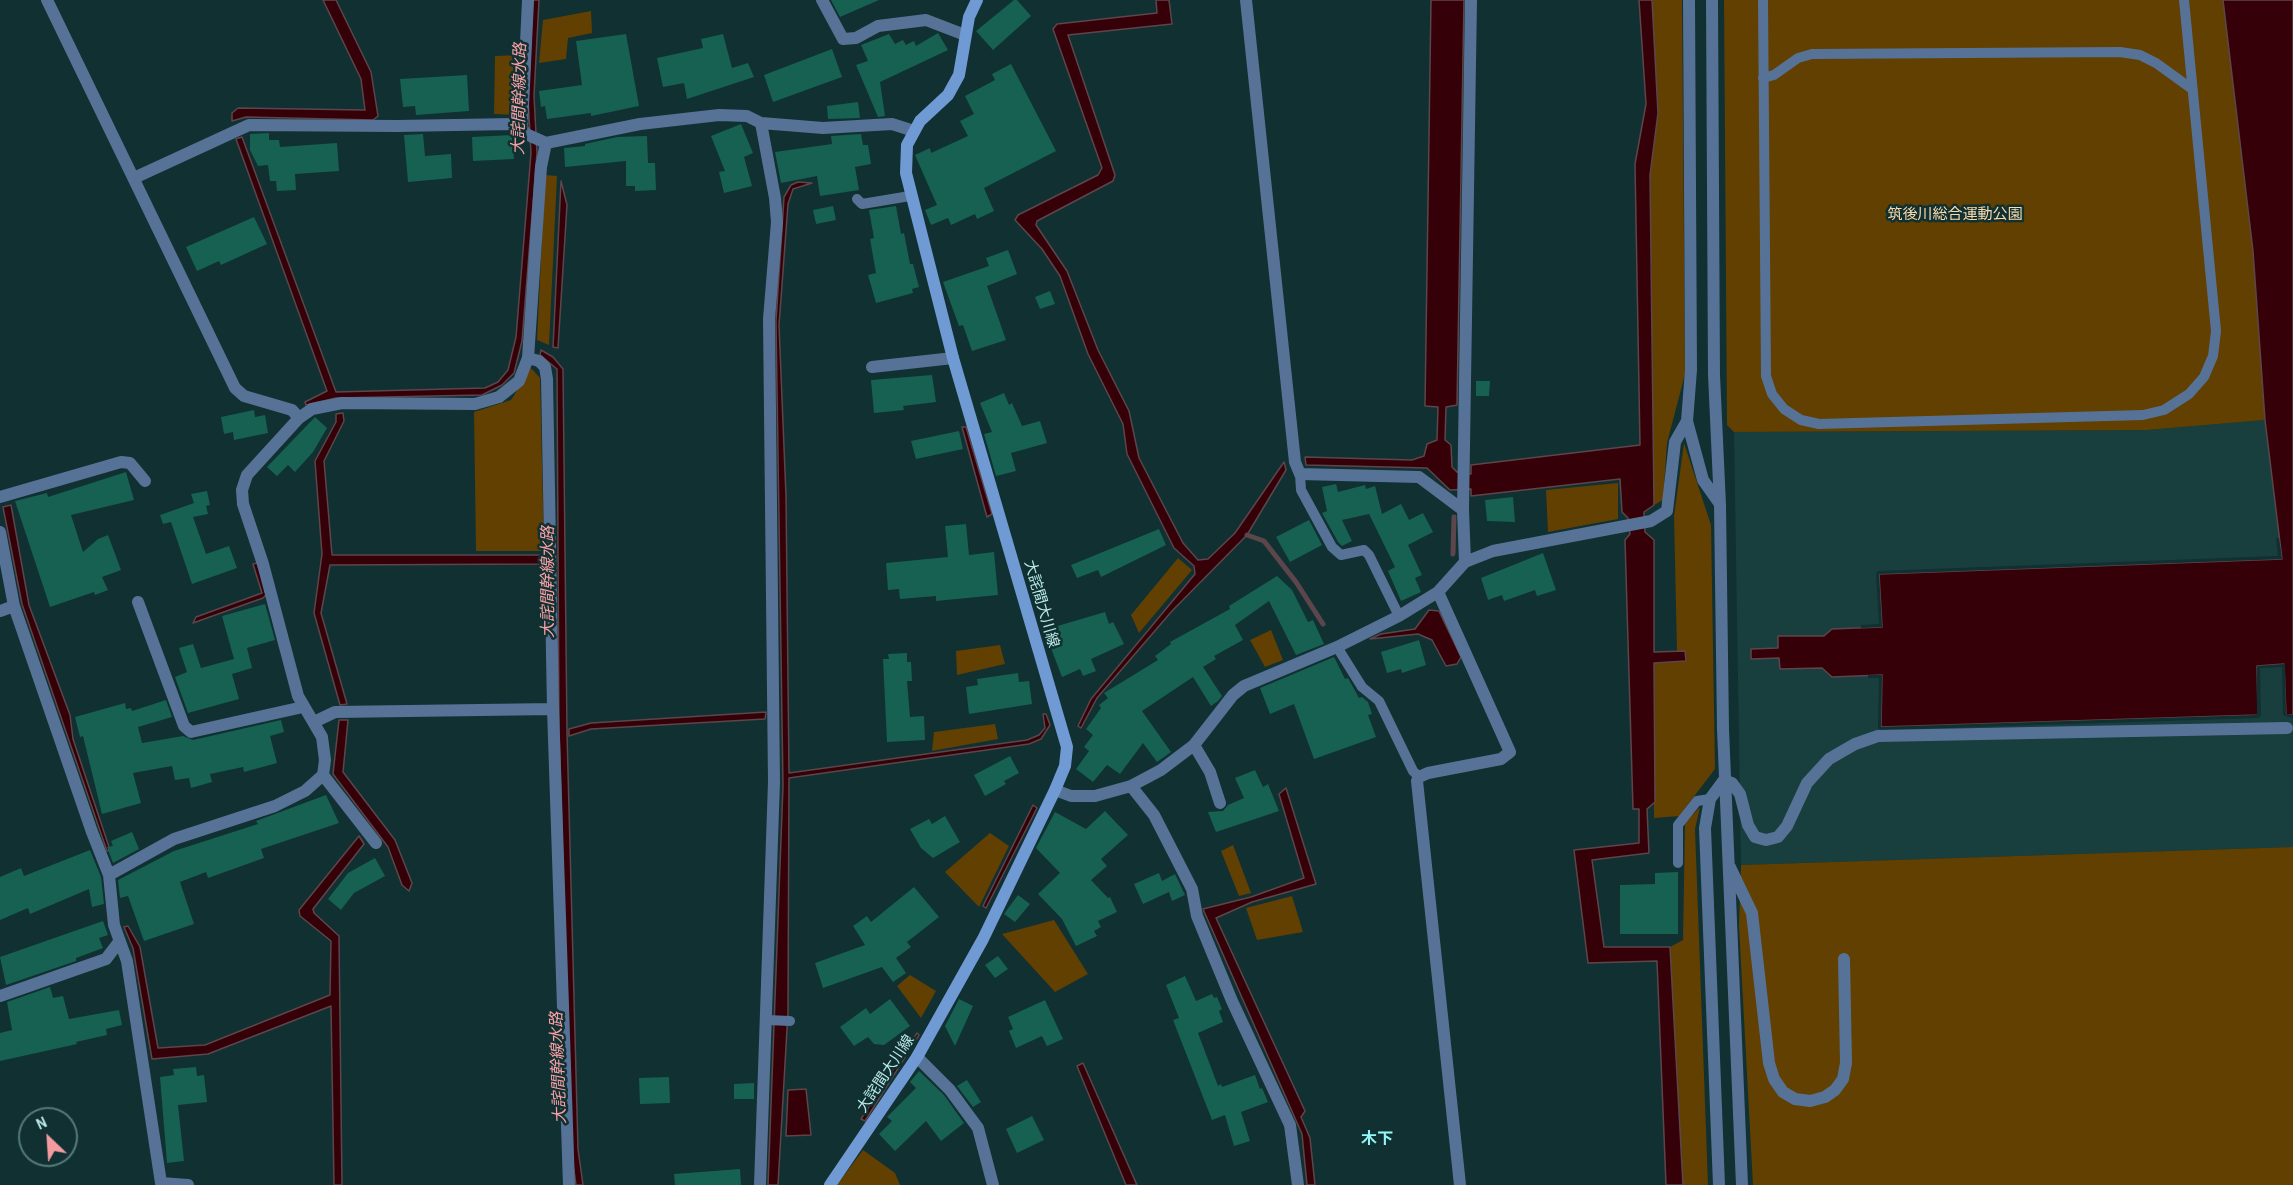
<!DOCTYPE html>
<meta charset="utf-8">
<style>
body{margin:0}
#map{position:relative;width:2293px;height:1185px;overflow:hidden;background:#103031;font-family:"Archivo Narrow",sans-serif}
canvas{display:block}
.north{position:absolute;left:18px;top:1107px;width:60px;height:60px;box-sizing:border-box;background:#103031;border:2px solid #547a7a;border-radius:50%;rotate:335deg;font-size:16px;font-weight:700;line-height:24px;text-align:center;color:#bbe9e8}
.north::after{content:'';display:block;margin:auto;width:21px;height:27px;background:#f49b9f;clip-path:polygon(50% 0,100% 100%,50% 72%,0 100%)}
</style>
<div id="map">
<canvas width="2293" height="1185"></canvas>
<div class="north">N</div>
</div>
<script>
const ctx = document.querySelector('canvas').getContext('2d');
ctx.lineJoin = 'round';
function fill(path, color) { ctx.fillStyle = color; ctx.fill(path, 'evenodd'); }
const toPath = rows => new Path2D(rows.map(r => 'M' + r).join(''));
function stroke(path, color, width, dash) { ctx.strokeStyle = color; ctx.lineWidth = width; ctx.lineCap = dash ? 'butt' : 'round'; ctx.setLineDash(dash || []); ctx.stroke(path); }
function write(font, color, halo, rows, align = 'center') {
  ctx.font = font + ' "Archivo Narrow","Noto Sans JP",sans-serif'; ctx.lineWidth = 5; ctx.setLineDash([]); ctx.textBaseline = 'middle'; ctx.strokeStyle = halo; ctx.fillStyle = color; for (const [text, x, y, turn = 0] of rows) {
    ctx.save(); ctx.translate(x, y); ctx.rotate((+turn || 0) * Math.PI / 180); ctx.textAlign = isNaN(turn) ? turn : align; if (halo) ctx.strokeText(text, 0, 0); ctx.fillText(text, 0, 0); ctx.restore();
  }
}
fill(toPath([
 [2265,420,2282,559,2293,706,2293,847,1741,865,1734,432,2147,430]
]), '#183e3d');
fill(toPath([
 [1652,0,1682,0,1685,374,1667,443,1663,500,1654,505,1650,175,1658,113],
 [1724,0,2242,0,2253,251,2265,420,2147,430,1734,432,1727,425],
 [591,11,592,33,568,38,566,59,539,63,543,20],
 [520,55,516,115,494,114,495,56],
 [545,175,557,176,549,345,537,340],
 [531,368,540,378,544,551,476,551,474,412,511,400],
 [1684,443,1711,525,1715,769,1679,816,1654,818,1654,662,1686,661,1685,651,1677,652,1674,516],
 [1618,483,1618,519,1548,532,1546,490],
 [1178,558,1192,570,1139,633,1131,615],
 [1271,630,1283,660,1265,667,1250,640],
 [1000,645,1005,664,957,675,956,651],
 [995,724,998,739,932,751,934,732],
 [1700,807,1695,829,1708,1185,1683,1185,1670,947,1683,940,1685,823],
 [990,833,1009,846,979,907,945,872],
 [1233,845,1251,893,1239,896,1221,851],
 [2293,847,2293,1185,1753,1185,1739,926,1741,865],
 [1292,896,1303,932,1257,940,1246,908],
 [1054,920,1088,974,1055,992,1002,934],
 [910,975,936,991,921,1018,897,986],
 [863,1150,895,1173,900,1185,837,1185]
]), '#614001');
const water = toPath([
 [323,0,336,0,371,72,378,116,373,120,246,117,232,121,232,113,238,108,365,110,361,79,323,0],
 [533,0,539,0,534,96,537,153,522,341,514,373,502,385,482,395,336,398,306,405,305,402,327,391,236,139,242,137,336,392,485,388,498,382,508,370,516,337,531,153,528,98,533,0],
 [1156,0,1169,0,1172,24,1068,35,1115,175,1113,181,1037,221,1036,225,1067,271,1098,350,1129,411,1139,458,1183,543,1198,560,1208,559,1235,533,1284,462,1286,470,1247,535,1172,611,1097,698,1081,728,1078,726,1091,699,1195,574,1194,566,1174,548,1127,454,1123,424,1088,354,1060,276,1042,249,1015,220,1018,215,1098,175,1102,168,1053,29,1057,24,1157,13,1156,0],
 [1431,0,1464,0,1457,405,1446,407,1445,440,1451,445,1452,467,1457,472,1471,474,1471,465,1640,445,1635,164,1646,104,1639,0,1652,0,1658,113,1650,175,1654,505,1644,512,1645,532,1654,540,1654,652,1685,651,1686,661,1654,663,1655,802,1647,809,1649,853,1592,860,1604,947,1670,947,1683,1185,1666,1185,1657,961,1588,963,1574,850,1639,843,1639,809,1633,809,1625,540,1630,534,1628,518,1622,512,1620,479,1471,496,1471,489,1450,490,1427,468,1306,465,1305,457,1412,460,1424,456,1427,444,1437,440,1438,407,1425,406,1431,0],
 [2223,0,2293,0,2293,715,2286,715,2284,664,2257,666,2258,715,1881,727,1882,675,1832,677,1822,668,1780,669,1779,658,1751,659,1751,649,1778,648,1778,636,1824,636,1832,629,1882,627,1879,574,2282,559,2265,420,2253,251,2223,0],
 [561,181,567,205,558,348,553,347,561,181],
 [798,182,812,183,793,189,788,204,779,325,786,496,789,773,1027,740,1039,735,1045,728,1043,714,1046,714,1050,725,1041,739,1029,744,789,778,788,1012,778,1185,768,1185,783,786,776,321,784,197,791,185,798,182],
 [541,350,553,357,563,369,567,733,578,1149,583,1185,576,1185,571,1149,559,728,557,369,540,355,541,350],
 [343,413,344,421,324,461,332,555,541,555,542,564,330,565,321,613,347,704,340,705,314,613,322,554,315,461,336,422,336,414,343,413],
 [962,427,966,427,992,514,987,517,962,427],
 [11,505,29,605,70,715,73,739,110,850,107,851,22,604,3,507,11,505],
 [257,563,267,594,263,598,193,623,196,617,262,593,253,564,257,563],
 [1429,610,1439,611,1461,657,1457,664,1446,666,1432,640,1418,634,1370,639,1381,634,1415,629,1429,610],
 [766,712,765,719,591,729,569,736,569,729,591,723,766,712],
 [339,720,348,720,343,772,395,840,412,883,409,891,402,885,388,847,333,774,339,720],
 [1286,788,1316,884,1252,902,1216,918,1305,1111,1301,1117,1310,1138,1315,1185,1307,1185,1302,1134,1203,909,1251,897,1304,878,1279,794,1286,788],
 [1033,805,1037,808,986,908,983,906,1033,805],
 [359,836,364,844,313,909,314,913,339,936,342,1185,334,1185,331,1006,208,1054,152,1059,133,948,124,927,128,926,140,947,158,1048,205,1045,330,995,331,941,300,916,299,910,359,836],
 [917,1033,919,1035,865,1121,861,1119,917,1033],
 [1083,1063,1137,1185,1126,1185,1077,1066,1083,1063],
 [806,1089,811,1135,786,1136,788,1090,806,1089]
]);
fill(water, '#350008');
stroke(water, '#5d464b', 1.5);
fill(toPath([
 [2276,538,2279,538,2282,559,1879,574,1882,627,1861,628,1861,625,1879,624,1876,574,1878,571,2278,556],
 [2285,664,2286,714,2293,715,2293,718,2283,715,2282,667,2260,668,2261,716,2258,718,1881,730,1878,728,1879,678,1868,678,1868,675,1882,675,1881,727,2257,715,2257,666]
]), '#103031');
stroke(toPath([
 [1247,535,1264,541,1296,582,1323,624],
 [1453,554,1454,517]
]), '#5d464b', 5);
fill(toPath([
 [831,0,879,0,840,17],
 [1014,0,1017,0,1031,16,993,50,976,31],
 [938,33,948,50,880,82,885,116,878,117,856,65,868,61,861,45,889,34,895,44,903,40,906,45,914,41,916,46],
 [626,34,639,106,591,116,591,113,547,119,545,106,541,107,539,91,582,85,576,41],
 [723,34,732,68,748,63,754,77,687,99,684,83,663,87,657,58,703,48,701,39],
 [832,49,842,77,773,102,764,75],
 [1011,64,1056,151,984,188,994,211,977,219,975,214,951,225,948,218,931,225,925,210,937,205,915,155,930,148,931,153,968,136,960,121,974,114,965,96,995,80,992,74],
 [467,75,469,111,416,115,415,106,403,107,400,79],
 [858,102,860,118,828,119,827,106],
 [741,124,753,153,744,157,752,186,724,193,719,172,725,171,711,136],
 [269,133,269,140,279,140,280,147,337,143,339,171,295,174,296,190,277,191,276,181,270,181,268,165,258,166,250,150,250,134],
 [423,134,425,156,451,154,452,178,408,182,404,135],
 [861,134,863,145,868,145,871,164,855,167,859,190,820,196,817,176,781,183,775,152,832,144,831,136],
 [512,135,514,159,473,161,472,137],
 [647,136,648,163,655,163,656,190,635,191,635,186,626,186,626,161,565,167,564,148,585,146,585,144,617,137],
 [833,206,836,220,816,224,813,210],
 [896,206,901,234,904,233,910,264,913,264,919,287,912,289,913,293,876,303,868,275,876,273,870,239,874,238,869,210],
 [254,217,267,244,221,265,219,261,197,271,186,247],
 [1008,250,1017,274,987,286,1006,340,972,351,963,325,959,326,943,282,989,266,986,258],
 [1050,291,1055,304,1040,309,1035,297],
 [932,375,936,402,903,406,904,410,874,413,871,380],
 [1476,381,1490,381,1489,396,1476,396],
 [1004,393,1009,405,1012,403,1022,426,1040,421,1047,443,1011,453,1016,471,996,476,984,434,992,432,980,403],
 [254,410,255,417,265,415,268,433,234,440,233,432,224,434,221,417],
 [315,417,327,428,313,452,295,472,288,465,277,476,267,467],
 [959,431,963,449,916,459,911,441],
 [126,472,134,500,71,515,83,552,98,539,108,535,121,570,102,577,108,590,95,595,94,592,50,607,15,501,47,493,48,497],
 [1336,484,1338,492,1365,485,1366,489,1375,486,1382,514,1401,504,1409,520,1423,513,1433,532,1408,545,1422,575,1415,578,1421,592,1401,601,1388,571,1395,567,1369,514,1342,520,1352,541,1342,546,1338,542,1322,513,1327,511,1322,487],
 [207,491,210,505,206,506,208,514,193,517,206,554,229,546,237,568,192,584,171,522,163,524,160,515,194,503,191,494],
 [1513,497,1515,522,1487,521,1485,500],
 [1309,520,1322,545,1290,562,1276,537],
 [966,524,969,555,994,552,998,595,936,601,936,596,900,599,899,589,888,590,886,563,948,557,945,526],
 [1159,529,1166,545,1101,577,1098,570,1077,578,1071,565],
 [1543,553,1556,590,1537,596,1535,590,1504,601,1502,595,1488,600,1481,578],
 [1277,576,1292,590,1308,622,1313,620,1324,644,1296,655,1269,601,1235,625,1243,640,1214,656,1216,659,1203,667,1222,696,1218,701,1211,706,1193,677,1142,711,1171,752,1157,762,1143,743,1120,774,1107,765,1093,782,1076,769,1089,751,1084,747,1093,735,1086,729,1101,708,1099,705,1108,698,1104,693,1158,660,1155,656,1171,644,1170,642,1230,609,1229,606],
 [265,604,275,640,247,648,252,668,232,674,239,699,188,713,175,677,187,672,179,648,193,644,201,668,234,659,222,616],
 [1105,612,1109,624,1113,622,1124,644,1091,659,1096,671,1083,676,1080,669,1062,677,1044,630],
 [1419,640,1426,665,1402,673,1401,669,1387,673,1381,652],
 [907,653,907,662,911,662,912,681,907,681,910,717,924,716,925,740,887,742,883,659,889,659,888,654],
 [1334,657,1345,679,1348,678,1359,698,1362,697,1368,702,1372,714,1368,715,1376,737,1314,759,1294,704,1270,714,1260,688],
 [1018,673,1019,682,1029,681,1032,704,969,714,966,687,978,685,977,679],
 [166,700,172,717,138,727,142,743,183,736,193,740,281,720,284,732,270,736,277,763,244,772,243,767,210,774,212,782,191,788,189,778,175,780,172,766,133,773,141,803,102,814,83,736,80,737,75,717,125,703,126,709,131,708,132,711],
 [1010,756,1019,773,1004,781,1006,784,985,796,974,775],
 [1255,770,1263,787,1268,784,1279,811,1216,832,1208,812,1223,811,1228,805,1244,798,1235,778],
 [326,795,339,823,261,849,264,858,208,878,206,872,180,882,194,924,144,941,128,896,120,898,118,880,174,851,258,824,256,821],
 [1105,811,1128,835,1101,859,1107,866,1091,880,1108,898,1110,897,1117,912,1098,921,1101,927,1094,931,1097,936,1076,946,1062,919,1038,894,1060,873,1036,848,1055,812,1086,829],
 [945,816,960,842,933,858,921,848,910,829,929,819,932,824],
 [132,832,139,849,113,863,107,847,113,846,111,841],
 [90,850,101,877,104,904,92,907,89,889,30,914,28,908,0,920,0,877,21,868,24,876],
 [375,858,385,876,354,893,341,910,328,899,348,873],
 [1678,872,1678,934,1620,934,1620,885,1655,884,1655,873],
 [1159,873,1162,881,1175,874,1185,895,1172,901,1169,892,1143,904,1134,884],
 [914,887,939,917,907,942,911,947,896,958,906,973,893,982,882,967,823,988,815,963,865,945,853,926,867,916,871,922],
 [1018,895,1030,904,1015,922,1004,914],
 [103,921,108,935,99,938,103,948,76,958,76,961,6,985,0,957],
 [998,956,1008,969,995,978,985,965],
 [1185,976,1196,1001,1212,994,1214,998,1217,997,1222,1009,1219,1011,1223,1022,1198,1033,1218,1086,1221,1084,1222,1087,1255,1075,1260,1089,1262,1088,1268,1102,1241,1112,1250,1141,1234,1146,1225,1115,1212,1120,1173,1020,1179,1018,1166,985],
 [50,987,53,998,63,996,69,1019,119,1010,122,1025,106,1029,107,1035,76,1042,77,1044,0,1061,0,1033,12,1030,7,1002],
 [890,999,910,1026,884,1045,874,1044,868,1037,854,1046,840,1027,866,1008,870,1014],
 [959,999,973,1006,955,1046,945,1026],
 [1045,1000,1063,1039,1047,1046,1042,1036,1016,1048,1009,1031,1013,1029,1008,1017],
 [196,1067,197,1076,204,1075,207,1102,178,1105,184,1161,167,1163,160,1077,174,1075,173,1069],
 [919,1071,944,1095,964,1123,941,1141,926,1121,895,1151,879,1134,892,1121,887,1117,916,1088,910,1082],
 [669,1077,670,1103,640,1104,639,1078],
 [967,1080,981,1102,973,1107,957,1086],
 [754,1083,754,1099,734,1099,734,1084],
 [1032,1116,1044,1140,1017,1153,1006,1129],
 [740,1169,741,1185,675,1185,674,1174]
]), '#166152');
stroke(toPath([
 [1763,0,1766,376,1772,394,1784,409,1801,420,1819,424,2143,415,2164,410,2189,394,2204,377,2213,356,2216,331,2184,0],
 [1763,78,1774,75,1798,58,1812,54,2120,52,2140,55,2156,63,2192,89],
 [857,199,862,204,910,196],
 [1300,474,1301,490,1332,547,1341,555,1364,550,1369,555,1399,616],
 [1337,647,1362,687,1379,701,1413,771,1419,777],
 [1678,863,1678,825,1697,801,1710,799],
 [767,1020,790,1021]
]), '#577297', 10);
stroke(toPath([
 [47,0,235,388,244,396,292,410,299,418],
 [822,0,843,39,856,38,878,26,926,20,965,35],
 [1246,0,1295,462,1300,474,1419,477,1463,510],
 [1712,0,1714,375,1720,505,1723,729,1742,1185],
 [546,143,640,124,719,115,747,116,761,123,823,128,892,124,914,131],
 [134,178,249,125,397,126,513,124,522,128],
 [528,358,539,361,545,367,547,379,553,709,569,1185],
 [872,367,953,358],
 [1687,421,1691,370,1689,0],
 [0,497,121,462,130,463,145,481],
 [0,532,14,606,0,611],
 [1465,562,1463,510,1471,0],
 [1438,592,1510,752,1501,759,1428,773,1419,777,1417,781,1460,1185],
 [138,602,184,726,191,732,303,707],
 [14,606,92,832,109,875],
 [314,722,335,712,553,709],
 [1194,745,1210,772,1220,803],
 [323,775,376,843],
 [1131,786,1154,815,1192,889,1197,916,1232,1001,1290,1125,1298,1185],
 [1055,790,1071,796,1095,796,1131,786,1161,770,1194,745,1233,695,1244,686,1337,647,1399,616,1438,592,1465,562,1493,551,1651,521,1667,511,1675,442,1687,421,1703,480,1720,504],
 [1730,867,1752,913,1769,1063,1774,1079,1783,1092,1795,1099,1810,1101,1825,1097,1835,1090,1843,1079,1846,1063,1844,959],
 [0,996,106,959,119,942],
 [917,1057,950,1090,978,1128,993,1185],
 [188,1185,161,1183,127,961,114,925,109,875,174,839,275,806,305,791,323,775,325,760,322,737,298,696,263,564,243,504,242,490,247,475,299,418,312,409,342,403,475,404,499,397,519,381,528,358,541,167,546,143,526,134,522,128,528,0],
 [760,1185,774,782,769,319,777,222,775,198,761,123],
 [1719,1185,1705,828,1710,799,1724,780,1732,783,1740,794,1748,825,1755,837,1766,840,1778,837,1787,826,1807,783,1829,759,1855,744,1878,736,2287,728]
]), '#577297', 12);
stroke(toPath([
 [830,1185,917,1057,983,939,1055,790,1065,766,1067,747,953,358,906,173,907,145,920,121,948,95,959,75,969,17,977,0]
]), '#6f9ad4', 12);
write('15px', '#fad9aa', '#103031', [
 ["筑後川総合運動公園",1955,215]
]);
write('15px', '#bbe9e8', '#103031', [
 ["大詫間大川線",1041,604,74],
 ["大詫間大川線",886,1074,-56]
]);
write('italic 16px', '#fba2a7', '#103031', [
 ["大詫間幹線水路",520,99,-89],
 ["大詫間幹線水路",549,582,-90],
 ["大詫間幹線水路",559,1068,-92]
]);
write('bold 16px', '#92f6f7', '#103031', [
 ["木下",1377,1140]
]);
</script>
